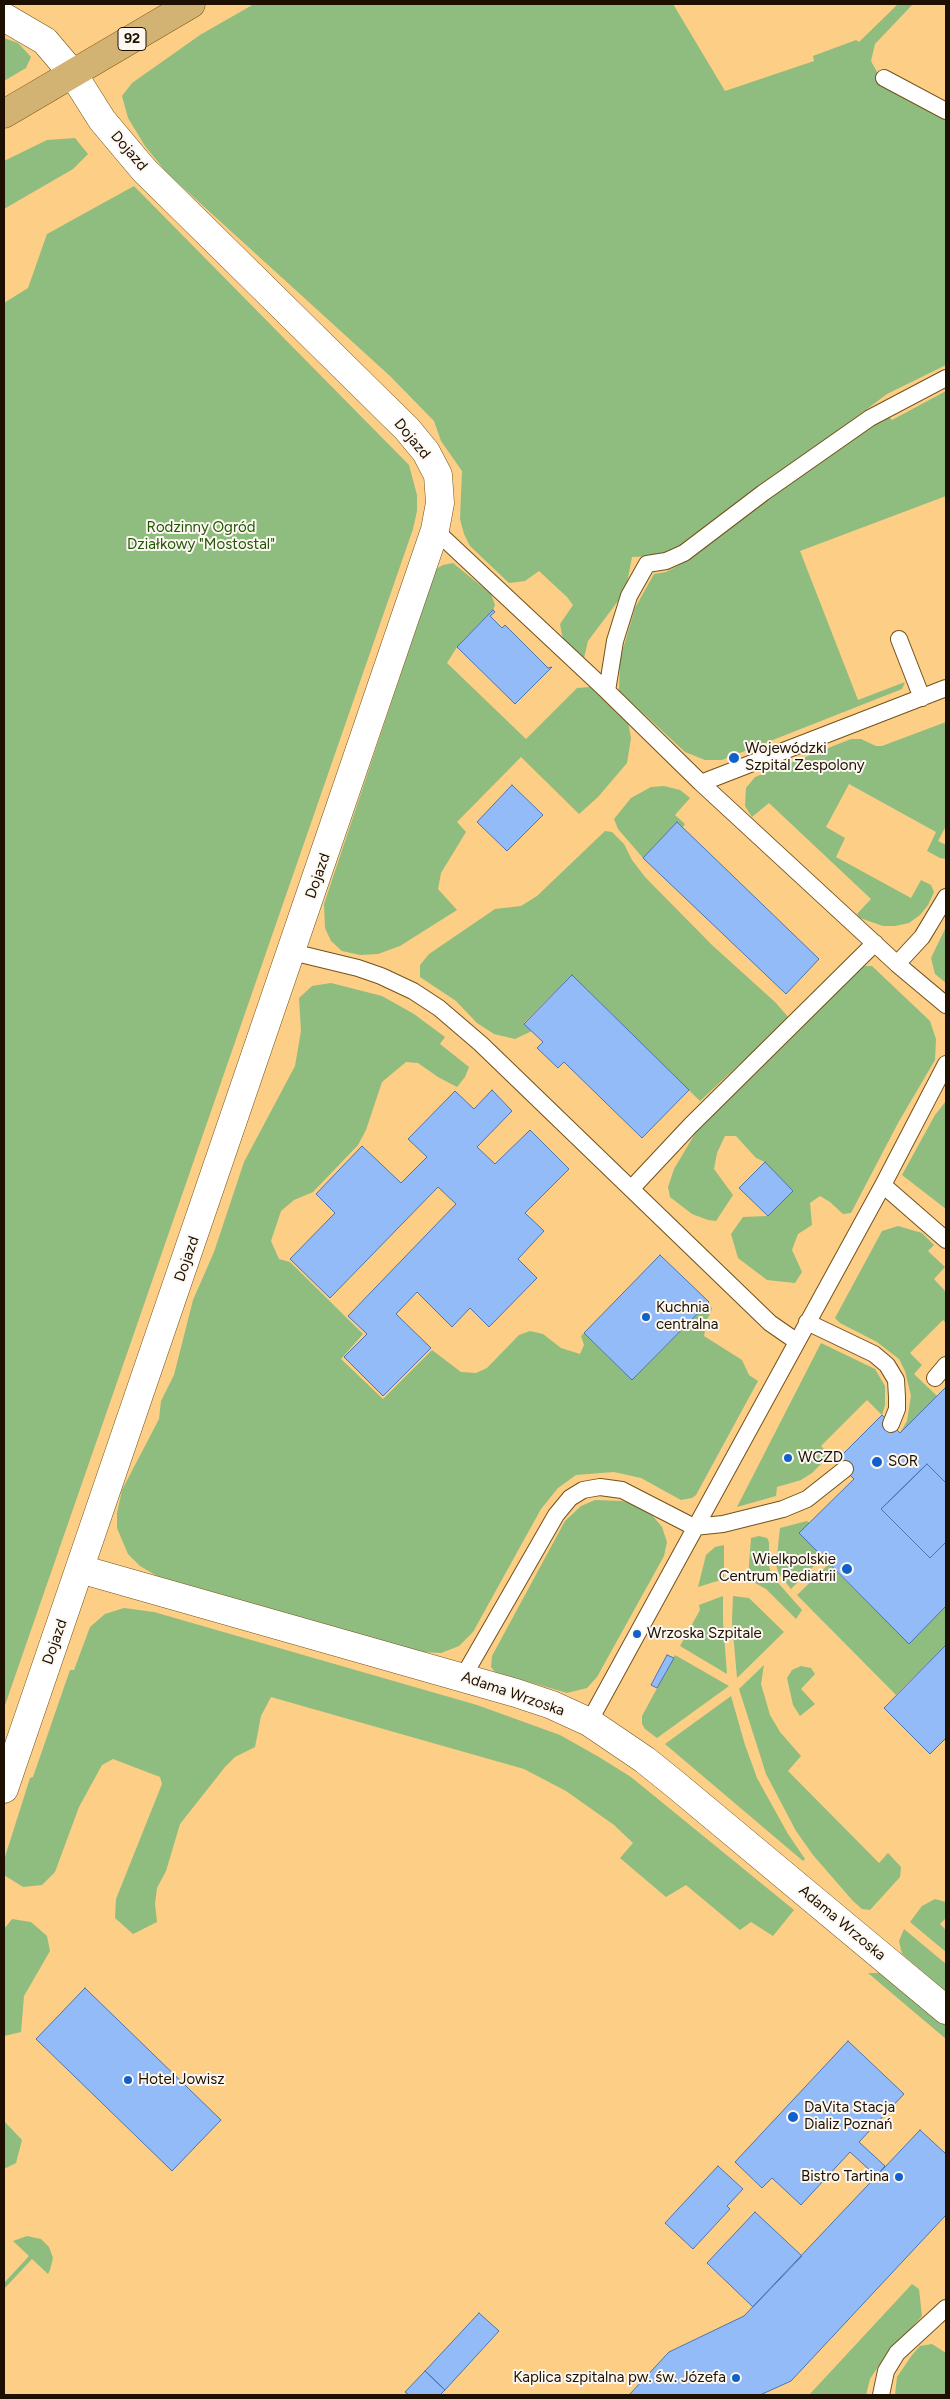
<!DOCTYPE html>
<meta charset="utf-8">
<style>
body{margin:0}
#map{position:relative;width:950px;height:2399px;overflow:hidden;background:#fdce85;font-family:Figtree,sans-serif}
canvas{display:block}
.frame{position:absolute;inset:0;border:5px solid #1d1000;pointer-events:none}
</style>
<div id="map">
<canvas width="950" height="2399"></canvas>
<div class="frame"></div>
</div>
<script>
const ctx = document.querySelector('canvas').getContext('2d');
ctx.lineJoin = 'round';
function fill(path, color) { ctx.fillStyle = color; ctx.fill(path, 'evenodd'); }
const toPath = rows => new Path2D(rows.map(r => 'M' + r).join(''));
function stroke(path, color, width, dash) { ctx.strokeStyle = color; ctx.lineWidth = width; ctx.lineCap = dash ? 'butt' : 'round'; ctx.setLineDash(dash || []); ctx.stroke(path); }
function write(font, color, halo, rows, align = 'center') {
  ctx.font = font + ' Figtree,sans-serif'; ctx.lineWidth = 4; ctx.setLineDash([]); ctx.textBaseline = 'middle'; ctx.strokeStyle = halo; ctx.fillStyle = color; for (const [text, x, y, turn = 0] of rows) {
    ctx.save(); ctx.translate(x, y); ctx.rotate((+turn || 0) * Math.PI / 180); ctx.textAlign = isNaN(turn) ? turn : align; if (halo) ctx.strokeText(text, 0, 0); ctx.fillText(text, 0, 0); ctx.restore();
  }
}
fill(toPath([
 [254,4,673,4,725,91,814,61,813,56,856,40,859,42,898,4,913,4,875,44,871,61,877,72,890,85,911,101,946,120,946,365,887,394,703,532,671,551,653,556,632,557,627,583,618,601,588,641,584,658,563,639,560,624,573,605,567,597,539,571,525,581,509,583,470,546,464,534,460,519,462,471,441,441,434,421,390,376,167,173,145,146,128,118,122,96,132,83,200,35],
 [4,38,18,43,31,57,26,68,4,81],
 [75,138,88,154,73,169,4,209,4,161,47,140],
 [134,186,409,465,417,495,417,511,413,529,4,1708,4,303,28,288,47,234],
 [946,391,946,496,800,551,858,700,905,682,902,689,722,760,705,760,685,752,619,691,620,659,635,608,654,574,666,572,685,562,781,489,870,426,888,416,892,420],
 [453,563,491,594,495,605,493,610,457,647,447,663,526,739,577,688,590,687,628,722,631,738,627,763,598,797,579,814,521,757,457,822,466,832,441,873,438,889,457,910,400,946,378,954,360,955,342,951,331,941,325,928,324,904,436,569,443,565],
 [946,722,946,826,938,841,946,845,946,859,940,858,927,851,936,832,849,784,826,827,845,838,836,857,911,898,921,880,931,885,934,892,928,905,920,915,909,923,895,926,883,926,860,918,857,914,871,899,769,803,752,817,745,806,746,788,755,777,851,739,861,739,876,746,882,746],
 [664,786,680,790,690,798,675,815,685,824,683,827,677,822,643,858,618,829,614,819,631,798,651,787],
 [605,831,612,832,624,844,632,860,645,877,712,945,775,1002,789,1018,700,1101,572,975,524,1023,532,1031,515,1039,494,1034,477,1023,456,1001,420,977,420,965,429,954,495,909,521,906,537,896],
 [946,927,946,983,935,974,931,958],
 [865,966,872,966,930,1021,936,1039,935,1060,898,1123,851,1213,843,1214,830,1202,820,1196,810,1203,812,1225,798,1234,792,1250,802,1272,795,1283,767,1280,738,1258,731,1234,743,1217,768,1216,793,1191,765,1162,756,1158,736,1136,725,1136,717,1153,714,1169,733,1195,716,1221,708,1220,692,1214,670,1197,668,1187,674,1169,706,1115,781,1048,858,969],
 [331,983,382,996,414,1014,445,1037,440,1044,469,1067,465,1077,457,1087,438,1077,418,1063,406,1062,382,1082,366,1130,358,1145,313,1192,294,1200,281,1211,271,1241,279,1259,290,1262,363,1334,341,1359,383,1399,432,1350,461,1372,476,1373,487,1368,519,1335,530,1331,543,1334,561,1348,580,1354,584,1345,581,1336,584,1333,632,1380,709,1302,712,1309,707,1320,704,1336,742,1360,749,1375,758,1381,696,1495,692,1498,681,1500,641,1478,614,1472,576,1475,558,1488,541,1509,473,1632,459,1646,441,1653,421,1652,157,1576,140,1566,128,1554,117,1528,117,1513,122,1490,159,1419,161,1401,174,1375,193,1300,214,1252,244,1162,295,1066,301,1031,299,998,312,986],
 [946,1101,946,1209,902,1175,935,1115],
 [898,1226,922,1233,934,1245,928,1251,945,1267,934,1279,946,1292,946,1323,943,1320,910,1353,922,1365,914,1374,937,1396,900,1433,907,1421,911,1396,905,1371,899,1359,877,1342,840,1323,835,1318,882,1231],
 [821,1343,875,1369,885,1386,885,1405,882,1415,867,1400,821,1446,830,1455,812,1473,801,1480,777,1487,776,1496,737,1507],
 [595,1500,622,1501,635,1505,652,1515,662,1527,667,1542,664,1556,597,1677,587,1688,567,1693,495,1672,491,1667,492,1656,565,1521,581,1506],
 [807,1521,810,1523,800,1534,823,1557,791,1589,779,1574,776,1565,780,1528],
 [759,1536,767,1538,769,1542,769,1566,772,1576,802,1610,796,1619,766,1589,748,1579,751,1538],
 [724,1545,724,1579,698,1587,706,1555,715,1547],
 [829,1564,909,1643,946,1606,946,1645,896,1695,797,1595],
 [723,1596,723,1622,727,1674,680,1646,700,1610,699,1605],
 [733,1596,749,1598,784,1632,737,1678,732,1621],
 [124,1608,154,1612,477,1705,560,1735,599,1757,631,1777,794,1910,773,1936,751,1922,740,1930,686,1885,666,1897,620,1858,633,1843,614,1825,566,1791,524,1769,271,1697,261,1716,255,1747,235,1757,225,1767,180,1824,166,1871,157,1888,155,1904,157,1922,133,1934,115,1918,116,1899,162,1784,160,1777,113,1759,102,1765,79,1807,55,1872,42,1885,23,1887,4,1875,4,1860,30,1778,33,1777,70,1670,74,1670,90,1627,105,1614],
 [675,1655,729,1686,657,1738,645,1729,642,1724,642,1716],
 [764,1665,761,1684,770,1715,780,1732,801,1756,788,1771,879,1863,888,1853,901,1867,900,1877,870,1910,862,1909,853,1901,813,1855,796,1831,766,1774,739,1689],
 [801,1666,811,1668,815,1674,801,1689,815,1704,800,1716,793,1705,787,1678,792,1670],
 [731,1696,745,1745,757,1778,788,1834,805,1859,803,1861,665,1744],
 [935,1899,946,1902,946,1918,940,1924,946,1930,946,1952,910,1922,922,1906],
 [12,1919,31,1922,47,1936,50,1951,24,1996,21,2032,4,2036,4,1929],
 [904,1929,946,1964,946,1992,902,1954,899,1941],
 [868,1973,879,1973,888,1977,946,2026,946,2039],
 [4,2121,22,2140,16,2163,4,2169],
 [27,2236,41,2239,49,2247,53,2258,50,2270,48,2274,32,2259,4,2289,4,2283,29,2256,13,2241],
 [912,2284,919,2289,922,2316,878,2367,870,2379,866,2395,809,2395],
 [932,2344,946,2353,946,2395,895,2395,897,2377,912,2355,920,2346]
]), '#8ebd7f');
const building = toPath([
 [493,610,495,612,490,616,502,628,505,625,548,668,552,667,515,704,457,647,493,610],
 [512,785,543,815,507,851,477,822,512,785],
 [677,822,819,959,786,994,643,858,677,822],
 [572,975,689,1090,642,1138,564,1062,558,1068,537,1048,543,1042,524,1024,572,975],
 [492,1090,512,1111,477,1147,495,1164,530,1130,569,1169,525,1213,544,1231,518,1259,537,1278,489,1327,470,1308,452,1327,417,1292,396,1314,431,1348,383,1396,344,1357,367,1334,348,1316,456,1204,438,1187,330,1298,290,1259,335,1213,316,1194,362,1146,401,1183,427,1157,408,1139,455,1091,474,1109,492,1090],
 [765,1162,793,1191,768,1216,739,1188,765,1162],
 [660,1255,709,1302,632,1380,584,1333,660,1255],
 [946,1387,946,1483,927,1464,881,1509,930,1558,946,1542,946,1606,909,1644,799,1533,854,1479,836,1461,882,1415,900,1433,946,1387],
 [927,1464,946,1483,946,1542,930,1558,881,1509,927,1464],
 [946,1645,946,1738,930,1754,884,1708,946,1645],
 [667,1655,674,1658,657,1688,651,1685,667,1655],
 [85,1988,221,2120,172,2171,36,2039,85,1988],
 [848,2041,904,2094,859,2142,885,2166,876,2176,850,2152,801,2205,772,2178,762,2188,735,2162,848,2041],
 [920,2130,946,2154,946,2215,791,2381,760,2395,629,2395,669,2352,744,2316,920,2130],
 [718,2166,743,2189,727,2206,730,2209,693,2249,665,2223,718,2166],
 [755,2212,802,2256,753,2307,707,2263,755,2212],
 [479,2313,499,2331,445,2390,425,2371,479,2313],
 [425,2371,445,2390,440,2395,409,2395,405,2392,425,2371]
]);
fill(building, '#92bbf8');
stroke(building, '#4b74b1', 1);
const service = toPath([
 [884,78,946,111],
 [435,530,607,691,701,783,897,964,946,1005],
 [899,639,922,698],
 [607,691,615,641,629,596,647,564,666,561,684,553,763,493,870,418,946,378],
 [701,783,946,688],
 [292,952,358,968,381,976,413,991,439,1008,481,1044,770,1323,796,1341],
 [897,964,922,937,946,897],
 [883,1185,946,1240],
 [631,1189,690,1126,875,943],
 [807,1322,874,1354,887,1365,896,1380,897,1397,897,1409,891,1424],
 [935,1378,946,1365],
 [463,1677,556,1515,570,1498,583,1490,600,1487,622,1490,694,1527,723,1524,783,1509,807,1499,845,1469],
 [589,1722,883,1185,946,1064],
 [881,2395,886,2371,897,2353,946,2308]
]);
const minor = toPath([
 [4,17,45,41,73,74,102,120,144,170,407,429,426,452,438,475,440,503,435,530,4,1789],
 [80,1569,516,1693,552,1705,589,1722,645,1760,676,1785,946,2010]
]);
const primary = toPath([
 [4,114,191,4]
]);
stroke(service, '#735218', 18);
stroke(minor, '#735218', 29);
stroke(primary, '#805910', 29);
stroke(service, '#fff', 16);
stroke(minor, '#fff', 28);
stroke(primary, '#d3b374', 28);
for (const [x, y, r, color] of [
 [734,758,6,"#1061cb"],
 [646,1317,5,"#1061cb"],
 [788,1458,5,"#1061cb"],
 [877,1462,6,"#1061cb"],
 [847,1569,6,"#1061cb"],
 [637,1634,5,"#1061cb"],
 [128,2080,5,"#1061cb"],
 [793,2117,6,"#1061cb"],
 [899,2177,5,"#1061cb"],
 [736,2378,5,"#1061cb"]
]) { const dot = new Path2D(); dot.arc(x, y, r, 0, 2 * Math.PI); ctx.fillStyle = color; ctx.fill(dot); stroke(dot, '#fcf7f0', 2); }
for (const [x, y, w] of [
 [132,39,28]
]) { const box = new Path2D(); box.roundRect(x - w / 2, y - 11.5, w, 23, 4); ctx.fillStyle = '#fcf7f0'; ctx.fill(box); stroke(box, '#1d1000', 1); }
write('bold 14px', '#1d1000', null, [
 ["92",132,39]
]);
write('15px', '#1d1000', '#fcf7f0', [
 ["Dojazd",129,151,49],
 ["Dojazd",412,439,50],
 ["Dojazd",318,876,-71],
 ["Dojazd",187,1259,-71],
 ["Dojazd",55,1642,-71],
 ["Adama Wrzoska",513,1694,19],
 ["Adama Wrzoska",842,1923,40]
]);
write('15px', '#215704', '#fcf7f0', [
 ["Rodzinny Ogród",201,528],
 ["Działkowy \"Mostostal\"",201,545]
]);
write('15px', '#1d1000', '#fcf7f0', [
 ["Wojewódzki",745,749],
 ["Szpital Zespolony",745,766],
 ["Kuchnia",656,1308],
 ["centralna",656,1325],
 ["WCZD",798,1458],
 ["SOR",888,1462],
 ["Wielkpolskie",836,1560,"right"],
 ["Centrum Pediatrii",836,1577,"right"],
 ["Wrzoska Szpitale",647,1634],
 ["Hotel Jowisz",138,2080],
 ["DaVita Stacja",804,2108],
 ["Dializ Poznań",804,2125],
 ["Bistro Tartina",889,2177,"right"],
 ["Kaplica szpitalna pw. św. Józefa",726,2378,"right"]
], 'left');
</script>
